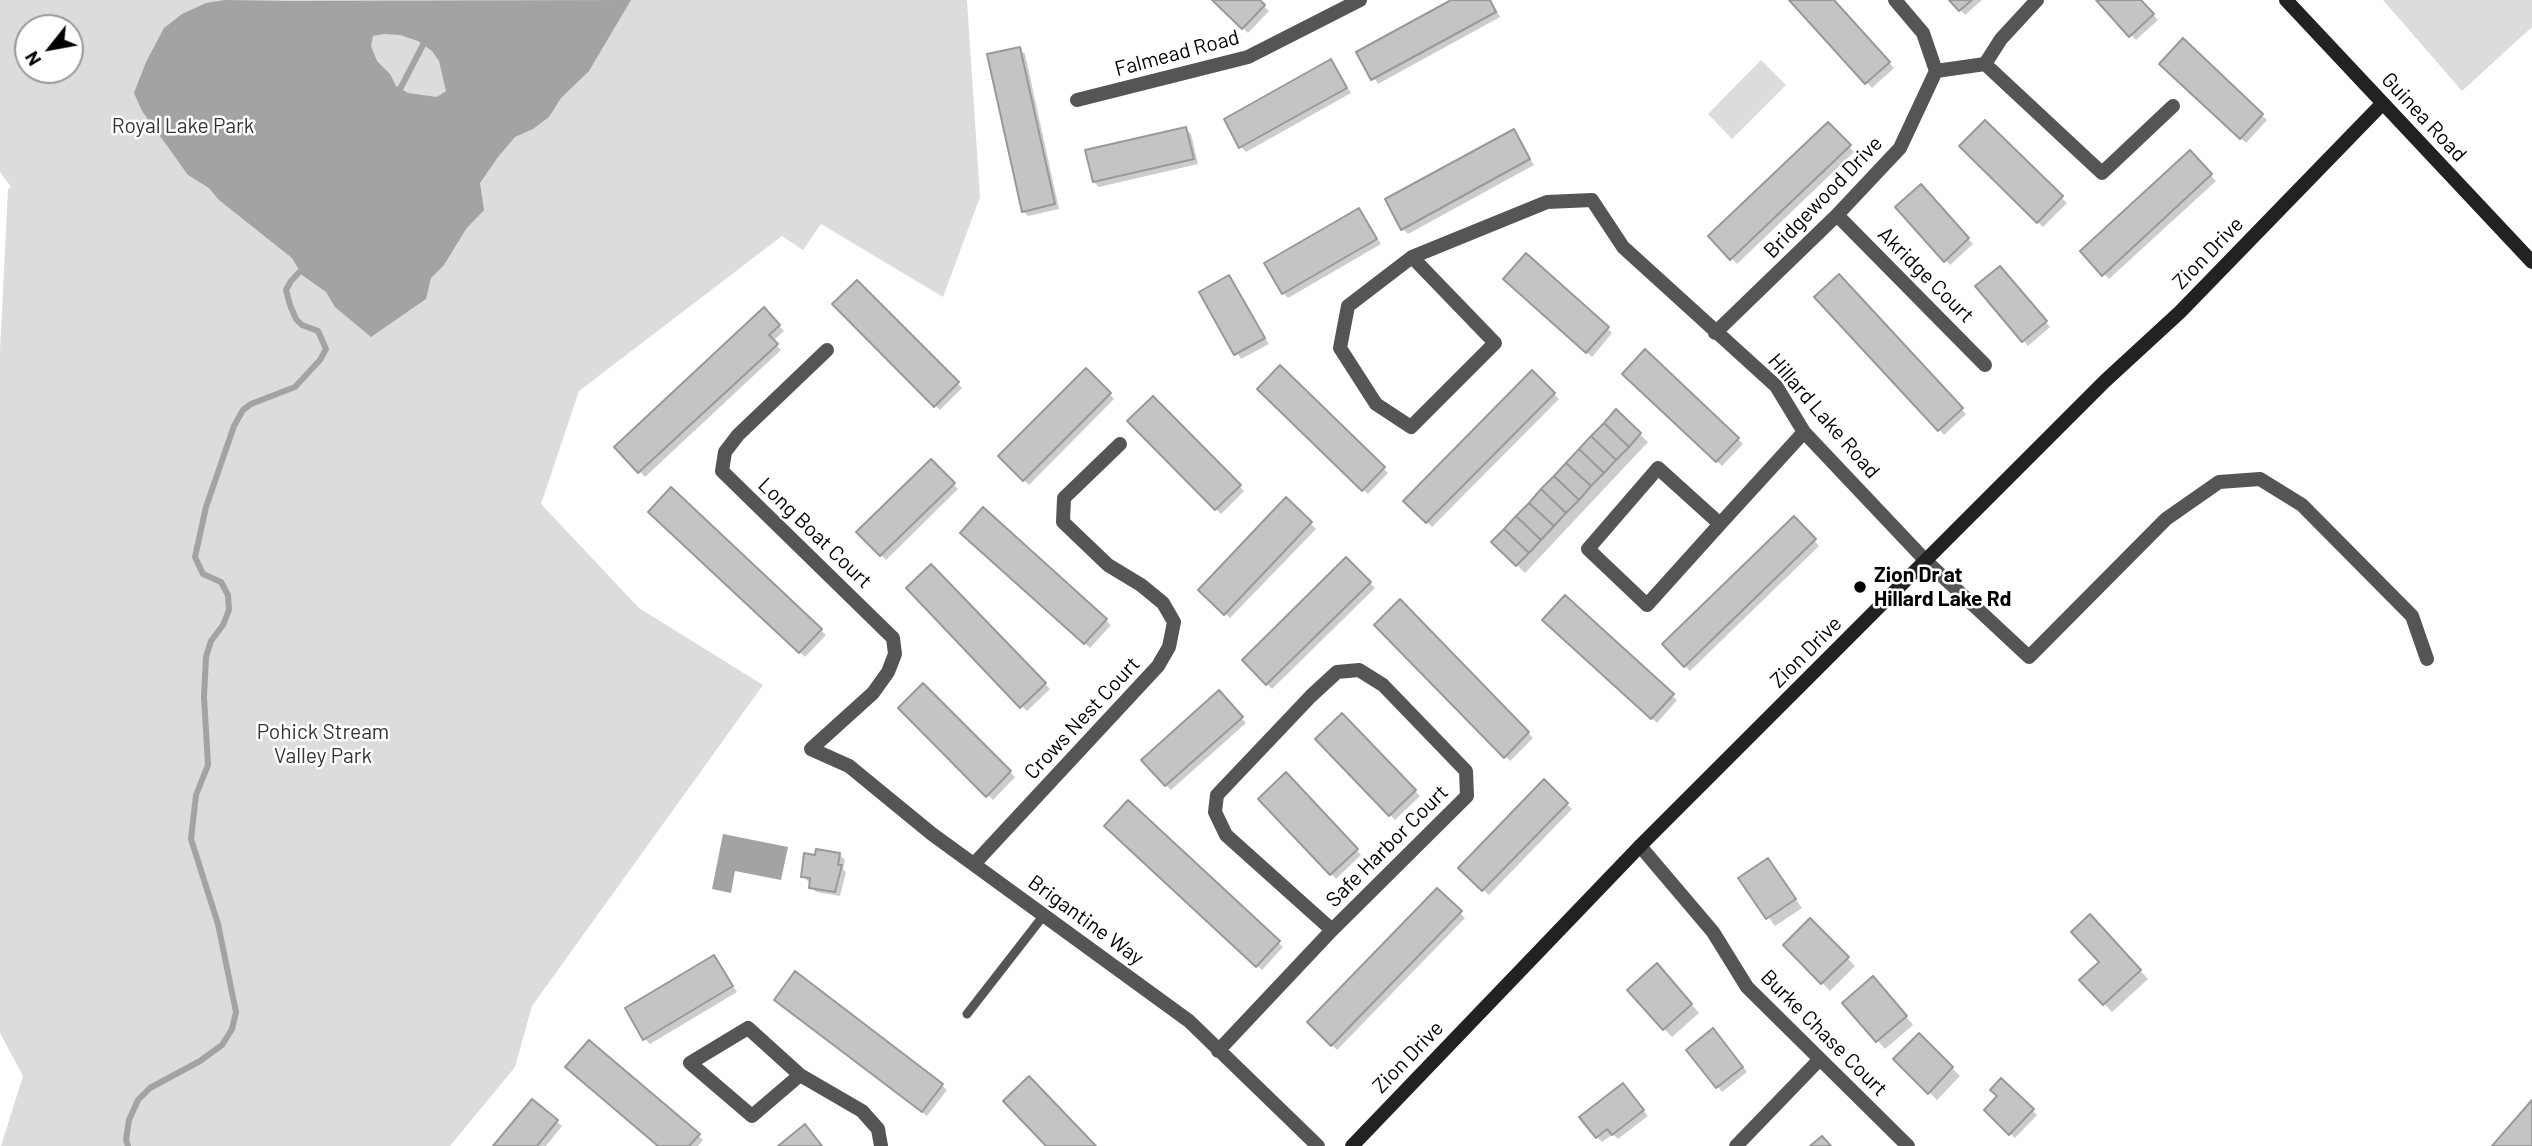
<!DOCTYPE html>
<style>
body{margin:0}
#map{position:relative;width:2532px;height:1146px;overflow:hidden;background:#fff;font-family:Barlow,sans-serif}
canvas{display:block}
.north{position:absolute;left:14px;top:14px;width:70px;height:70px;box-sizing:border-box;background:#fff;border:2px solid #999;border-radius:50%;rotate:239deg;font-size:19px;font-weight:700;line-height:28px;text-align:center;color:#000}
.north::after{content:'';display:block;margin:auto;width:24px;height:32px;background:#000;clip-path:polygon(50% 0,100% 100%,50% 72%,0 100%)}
</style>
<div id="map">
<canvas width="2532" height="1146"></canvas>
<div class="north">N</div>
</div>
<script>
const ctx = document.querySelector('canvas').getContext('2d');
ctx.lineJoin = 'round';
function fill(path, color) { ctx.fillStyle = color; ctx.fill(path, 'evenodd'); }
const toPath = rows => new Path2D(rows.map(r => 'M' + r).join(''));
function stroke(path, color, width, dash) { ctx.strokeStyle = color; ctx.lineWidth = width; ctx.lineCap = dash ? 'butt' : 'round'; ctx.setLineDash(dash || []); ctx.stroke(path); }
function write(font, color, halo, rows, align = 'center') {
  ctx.font = font + ' Barlow,sans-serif'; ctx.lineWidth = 5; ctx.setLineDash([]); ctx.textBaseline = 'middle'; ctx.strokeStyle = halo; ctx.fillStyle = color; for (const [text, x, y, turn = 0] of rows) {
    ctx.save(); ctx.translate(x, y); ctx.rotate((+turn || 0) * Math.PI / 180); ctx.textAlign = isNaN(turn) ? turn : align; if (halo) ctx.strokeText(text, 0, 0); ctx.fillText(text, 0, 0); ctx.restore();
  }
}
fill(toPath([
 [0,0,967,0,980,197,943,297,821,224,803,250,782,236,579,391,541,504,639,608,763,685,532,1006,515,1067,450,1146,1,1146,23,1076,0,1033,0,351,8,189,11,187,0,172],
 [28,28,70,28,70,70,28,70],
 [2383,0,2532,0,2532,27,2462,91],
 [1761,60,1786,85,1732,139,1708,114]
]), '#dcdcdc');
fill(toPath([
 [225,0,291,1,631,0,589,71,561,98,549,117,533,129,515,137,498,157,480,183,484,210,466,229,444,265,431,278,426,299,371,337,335,307,326,292,302,275,292,258,219,200,209,188,188,175,142,111,134,93,146,62,164,28,182,14,206,3],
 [384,34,400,35,418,41,432,51,439,61,446,91,437,97,408,93,396,86,390,74,377,61,371,46,373,36],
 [723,834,788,847,781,880,735,871,731,893,712,889]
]), '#a3a3a3');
fill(toPath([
 [1214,0,1257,0,1269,11,1248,33],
 [1455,0,1491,0,1500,17,1378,84,1358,53],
 [1791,0,1832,0,1894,68,1872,88],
 [1951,0,1982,0,1965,15],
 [2099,0,2139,0,2158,20,2136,40],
 [2183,41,2267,120,2246,143,2162,64],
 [1020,49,1025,54,1059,209,1028,216,1023,211],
 [1331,61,1351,93,1246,152,1241,147],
 [1985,122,2067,203,2043,227,1961,146],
 [1828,124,1854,152,1737,264,1710,236],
 [1186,129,1191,134,1198,164,1099,187,1094,182],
 [1513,131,1534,165,1408,234,1403,229],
 [2190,152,2216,181,2109,279,2082,251],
 [1921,187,1973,244,1950,265,1897,208],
 [1359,210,1381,244,1288,298,1283,293],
 [2005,273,2050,327,2028,346,1978,287],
 [1229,277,1269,344,1241,359,1201,292],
 [1839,277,1966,414,1944,435,1817,297],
 [857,282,962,388,940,410,834,304],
 [1510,284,1607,328,1612,333,1592,357],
 [764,310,784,331,773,341,781,350,645,477,616,447],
 [1645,352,1743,444,1722,466,1625,374],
 [1280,368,1388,473,1368,494,1259,389],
 [1086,370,1114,399,1029,485,1000,456],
 [1532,372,1559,399,1432,527,1406,501],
 [1153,398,1244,491,1221,514,1130,421],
 [1616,412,1648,442,1525,573,1494,542],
 [931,462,958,489,886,560,859,532],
 [671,490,826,635,805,657,651,512],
 [1286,500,1316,529,1230,618,1201,590],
 [983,509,1111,625,1090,648,963,533],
 [1794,519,1819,546,1690,671,1664,644],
 [1346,560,1375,588,1272,689,1244,660],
 [931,566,1050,689,1027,711,908,588],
 [1565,597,1677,700,1657,723,1545,620],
 [1400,602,1533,738,1510,761,1376,625],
 [923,686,1015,777,993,800,900,708],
 [1224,698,1246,723,1171,790,1166,785],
 [1342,716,1420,796,1395,820,1317,739],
 [1286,775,1361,855,1336,879,1261,799],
 [1544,782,1572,809,1489,895,1461,868],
 [1128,803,1283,947,1262,970,1107,826],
 [840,855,845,860,843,869,846,872,840,896,816,892,811,887,812,882,808,881,802,876],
 [1768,860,1802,908,1775,926,1741,879],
 [1437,890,1465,918,1337,1050,1309,1022],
 [1810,920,1855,966,1830,991,1785,945],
 [2098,924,2148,979,2112,1012,2082,980,2101,962],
 [714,957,737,992,650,1044,645,1039],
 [1665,974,1699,1013,1672,1037,1664,1029],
 [1881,987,1913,1025,1885,1049,1845,1003],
 [781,1004,942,1085,947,1090,927,1116],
 [1718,1035,1747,1072,1722,1092,1688,1050],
 [1919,1036,1960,1076,1937,1100,1896,1059],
 [2001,1081,2037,1115,2015,1138,1986,1110,1999,1096],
 [1628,1091,1648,1116,1618,1139,1613,1134,1602,1142,1597,1137],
 [532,1101,562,1126,546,1146,495,1146],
 [698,1135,703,1140,698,1146,660,1146]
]), '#0003');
stroke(toPath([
 [397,95,426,39],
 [128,1146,126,1140,129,1120,138,1100,150,1088,200,1061,222,1045,232,1029,236,1012,218,924,191,839,196,795,208,765,204,697,206,657,211,641,223,625,229,610,228,595,221,582,203,574,195,557,206,507,234,426,243,410,251,404,295,387,320,360,326,349,318,331,302,325,296,319,290,305,286,290,291,281,304,267]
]), '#a3a3a3', 6);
const building = toPath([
 [1212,0,1260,0,1265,5,1242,29,1212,0],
 [1451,0,1490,0,1496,12,1371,80,1356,52,1451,0],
 [1789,0,1834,0,1890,62,1865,84,1789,0],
 [1949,0,1972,0,1959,11,1949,0],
 [2096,0,2141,0,2154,14,2129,37,2096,0],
 [2183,38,2263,114,2240,139,2159,64,2183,38],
 [1020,47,1055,204,1022,212,987,54,1020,47],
 [1331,59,1347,88,1239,148,1224,119,1331,59],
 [1985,120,2063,196,2037,223,1959,146,1985,120],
 [1828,122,1851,145,1730,260,1708,236,1828,122],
 [1186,127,1194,159,1093,182,1085,150,1186,127],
 [1514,129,1530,159,1401,230,1385,199,1514,129],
 [2190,150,2212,174,2102,276,2080,251,2190,150],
 [1921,184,1969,238,1944,262,1895,207,1921,184],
 [1359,208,1377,239,1282,294,1264,263,1359,208],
 [1526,253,1609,327,1586,353,1503,279,1526,253],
 [2000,266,2047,321,2022,342,1975,286,2000,266],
 [1839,274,1963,408,1938,431,1814,297,1839,274],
 [1229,275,1265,338,1234,355,1199,292,1229,275],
 [857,280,959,382,934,407,832,304,857,280],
 [764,307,780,325,769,335,778,344,638,473,614,447,764,307],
 [1645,349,1739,438,1716,462,1622,374,1645,349],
 [1280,365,1385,467,1362,491,1257,389,1280,365],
 [1086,368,1111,393,1023,481,998,456,1086,368],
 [1532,370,1555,393,1426,523,1403,501,1532,370],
 [1153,396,1241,485,1215,510,1127,421,1153,396],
 [1616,409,1641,433,1629,447,1604,423,1616,409],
 [1604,423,1629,447,1616,460,1591,436,1604,423],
 [1591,436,1616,460,1604,473,1579,449,1591,436],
 [1579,449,1604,473,1591,486,1566,463,1579,449],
 [931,459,955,483,880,556,856,532,931,459],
 [1566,463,1591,486,1579,500,1554,476,1566,463],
 [1554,476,1579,500,1566,513,1541,489,1554,476],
 [671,487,822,629,799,653,648,512,671,487],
 [1541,489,1566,513,1554,526,1529,503,1541,489],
 [1286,497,1312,522,1224,615,1198,590,1286,497],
 [1529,503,1554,526,1541,540,1516,516,1529,503],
 [983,507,1107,619,1084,644,960,533,983,507],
 [1516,516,1541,540,1529,553,1504,529,1516,516],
 [1794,516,1816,539,1684,667,1662,644,1794,516],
 [1504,529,1529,553,1516,566,1491,542,1504,529],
 [1346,557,1371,582,1266,685,1242,660,1346,557],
 [931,564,1046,683,1020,708,906,588,931,564],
 [1565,595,1674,694,1651,719,1542,620,1565,595],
 [1400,599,1529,732,1504,758,1374,625,1400,599],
 [923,683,1011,771,986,797,898,708,923,683],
 [1219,690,1243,717,1165,786,1141,760,1219,690],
 [1342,713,1416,790,1389,816,1315,739,1342,713],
 [1286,772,1358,849,1330,875,1258,799,1286,772],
 [1544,779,1568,803,1482,891,1458,868,1544,779],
 [1128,800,1280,941,1256,967,1104,826,1128,800],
 [816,849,840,853,838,865,842,865,835,892,809,888,810,878,801,877,804,853,815,855,816,849],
 [1768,858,1796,899,1766,919,1738,878,1768,858],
 [1437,888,1462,911,1331,1046,1307,1022,1437,888],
 [2090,914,2141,970,2103,1005,2079,980,2099,962,2071,932,2090,914],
 [1810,918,1849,957,1821,984,1783,945,1810,918],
 [714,955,733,986,643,1040,625,1008,714,955],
 [1657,963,1692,1004,1663,1030,1627,990,1657,963],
 [795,971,943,1084,922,1112,774,1000,795,971],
 [1873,976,1907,1016,1876,1042,1842,1003,1873,976],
 [1713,1028,1743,1067,1716,1088,1686,1050,1713,1028],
 [1919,1033,1953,1067,1928,1094,1893,1059,1919,1033],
 [589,1040,700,1134,689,1146,658,1146,565,1067,589,1040],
 [1029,1076,1096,1146,1046,1146,1003,1101,1029,1076],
 [2001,1078,2034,1109,2009,1135,1984,1110,1997,1096,1990,1090,2001,1078],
 [1623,1083,1644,1110,1612,1135,1607,1129,1596,1138,1579,1117,1623,1083],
 [532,1099,558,1120,537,1146,493,1146,532,1099],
 [2532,1100,2532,1146,2492,1146,2532,1100],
 [805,1124,822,1146,778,1146,805,1124],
 [1822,1136,1831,1146,1810,1146,1822,1136]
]);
fill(building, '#c4c4c4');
stroke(building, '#999', 2);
stroke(toPath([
 [967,1014,1044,915]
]), '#555', 9);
stroke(toPath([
 [1985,64,2102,173,2173,106],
 [1936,71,1985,64,2001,39,2037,0],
 [1077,100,1248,57,1360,0],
 [1837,215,1985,365],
 [1412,257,1547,202,1592,200,1623,247,1776,386,1804,432,1926,561,2029,657,2166,519,2219,482,2260,479,2302,505,2412,616,2427,659],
 [1412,257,1495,343,1411,427,1376,404,1340,348,1348,306,1412,257],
 [1715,333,1837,215,1900,148,1936,71,1923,33,1895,0],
 [827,350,738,435,725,452,722,471,893,638,895,654,888,672,873,693,811,749,849,766,932,834,1189,1021,1318,1146],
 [1658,468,1720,524,1647,605,1588,549,1658,468],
 [1720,524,1804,432],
 [1359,670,1383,685,1466,771,1467,796,1332,930,1226,835,1215,812,1217,795,1311,696,1337,672,1359,670],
 [1640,846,1713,932,1747,987,1908,1146],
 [974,864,1158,666,1169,647,1174,622,1163,603,1141,585,1108,565,1063,522,1064,498,1120,444],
 [1218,1051,1332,930],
 [800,1075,752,1116,690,1063,748,1028,800,1075,862,1111,878,1129,881,1146],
 [1736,1146,1820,1059]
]), '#555', 14);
stroke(toPath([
 [2286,0,2532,262],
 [1352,1146,1640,846,2105,381,2180,312,2382,104]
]), '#222', 14);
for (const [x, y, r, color] of [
 [1860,587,7,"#000"]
]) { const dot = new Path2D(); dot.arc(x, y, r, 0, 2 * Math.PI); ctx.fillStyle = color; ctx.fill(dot); stroke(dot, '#fff', 2.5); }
write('21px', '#000', '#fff', [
 ["Falmead Road",1177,53,-15],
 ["Guinea Road",2424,117,47],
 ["Bridgewood Drive",1823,197,-46],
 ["Zion Drive",2208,253,-46],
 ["Akridge Court",1926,275,45],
 ["Hillard Lake Road",1824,416,49],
 ["Long Boat Court",815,533,44],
 ["Zion Drive",1806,652,-45],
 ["Crows Nest Court",1082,718,-47],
 ["Safe Harbor Court",1387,846,-45],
 ["Brigantine Way",1086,920,36],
 ["Burke Chase Court",1824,1033,45],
 ["Zion Drive",1408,1057,-46]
]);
write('21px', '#333', '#fff', [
 ["Royal Lake Park",183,126],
 ["Pohick Stream",323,732],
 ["Valley Park",323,756]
]);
write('bold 21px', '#000', '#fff', [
 ["Zion Dr at",1874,575],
 ["Hillard Lake Rd",1874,599]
], 'left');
</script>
